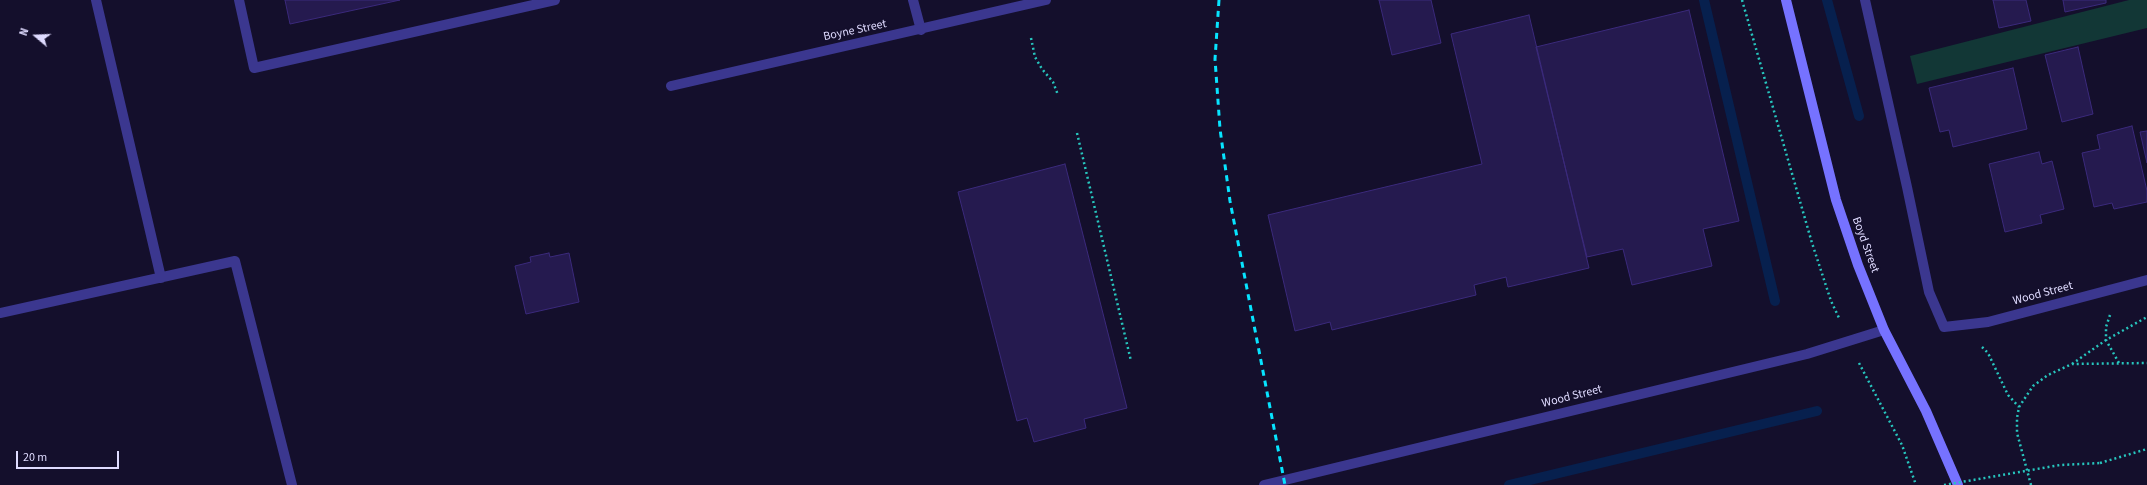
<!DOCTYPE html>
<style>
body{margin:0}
#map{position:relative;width:2147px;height:485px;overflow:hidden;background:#140f2c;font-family:"Source Sans 3",sans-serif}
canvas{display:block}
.north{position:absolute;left:16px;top:16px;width:40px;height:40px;-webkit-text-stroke:3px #140f2c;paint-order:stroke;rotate:289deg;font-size:11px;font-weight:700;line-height:16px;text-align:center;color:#dfdbff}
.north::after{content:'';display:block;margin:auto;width:14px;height:18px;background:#dfdbff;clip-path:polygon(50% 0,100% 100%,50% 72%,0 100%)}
.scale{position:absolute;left:16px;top:451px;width:103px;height:18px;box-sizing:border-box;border:2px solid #dfdbff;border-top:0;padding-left:5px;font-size:12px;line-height:14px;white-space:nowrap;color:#dfdbff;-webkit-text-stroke:3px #140f2c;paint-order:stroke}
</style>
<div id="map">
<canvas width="2147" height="485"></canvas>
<div class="north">N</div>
<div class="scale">20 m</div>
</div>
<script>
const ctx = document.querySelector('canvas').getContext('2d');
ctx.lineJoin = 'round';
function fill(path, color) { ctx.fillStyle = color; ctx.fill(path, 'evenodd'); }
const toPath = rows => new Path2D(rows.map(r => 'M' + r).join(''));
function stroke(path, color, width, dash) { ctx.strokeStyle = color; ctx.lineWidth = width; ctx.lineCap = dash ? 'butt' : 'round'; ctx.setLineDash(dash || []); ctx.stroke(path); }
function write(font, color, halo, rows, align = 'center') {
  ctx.font = font + ' "Source Sans 3",sans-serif'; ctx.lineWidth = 3.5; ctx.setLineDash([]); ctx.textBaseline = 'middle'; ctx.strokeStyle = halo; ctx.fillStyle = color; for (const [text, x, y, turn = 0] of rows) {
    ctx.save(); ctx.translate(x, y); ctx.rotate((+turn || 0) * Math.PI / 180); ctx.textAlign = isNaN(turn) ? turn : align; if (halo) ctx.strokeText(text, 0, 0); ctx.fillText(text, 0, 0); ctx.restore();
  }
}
fill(toPath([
 [2129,0,2147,0,2147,28,1917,84,1910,56]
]), '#123736');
stroke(toPath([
 [1704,0,1775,301],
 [1827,0,1859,116],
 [1509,485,1817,411]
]), '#07204e', 10);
const building = toPath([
 [285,0,400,0,290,24,285,0],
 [1379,0,1431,0,1441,43,1392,55,1379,0],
 [1993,0,2026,0,2031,21,1999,28,1993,0],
 [2063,0,2106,0,2106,3,2065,12,2063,0],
 [1689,10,1739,221,1703,229,1712,266,1632,285,1623,249,1587,257,1536,47,1689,10],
 [1529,15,1589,268,1508,287,1506,277,1474,285,1476,295,1332,330,1330,322,1295,331,1268,215,1482,164,1451,34,1529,15],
 [2078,47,2093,114,2062,122,2045,55,2078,47],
 [2013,68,2027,129,1953,147,1949,130,1940,132,1929,88,2013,68],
 [2132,126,2147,191,2147,202,2114,209,2112,203,2094,207,2082,153,2100,149,2097,135,2132,126],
 [2147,131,2147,163,2140,132,2147,131],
 [2039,152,2042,164,2052,161,2064,209,2040,215,2042,223,2005,232,1989,164,2039,152],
 [1065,164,1127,408,1084,419,1086,428,1034,442,1027,418,1017,421,958,192,1065,164],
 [549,253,550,257,569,253,579,302,526,314,515,266,531,262,530,257,549,253]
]);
fill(building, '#251a4f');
stroke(building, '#3b2a7c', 1);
stroke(toPath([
 [1742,0,1812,243,1831,301,1840,320],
 [1031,38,1035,57,1042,69,1053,82,1058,95],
 [1077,133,1131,361],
 [2110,315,2106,327,2106,340,2119,363],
 [1982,347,1988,353,2008,395,2019,407],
 [1859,363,1902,445,1916,485],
 [2072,364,2106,340,2147,317],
 [2100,463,2147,449],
 [2031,485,2017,433,2017,418,2019,407,2033,386,2048,375,2072,364,2147,363]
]), '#27c6be', 2.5, [2, 3]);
stroke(toPath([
 [96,0,161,278],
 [239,0,254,68,555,0],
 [913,0,921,30],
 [0,313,235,261,292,485]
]), '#3b378f', 10);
stroke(toPath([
 [1865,0,1907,187,1929,292,1944,327,1988,322,2147,280],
 [671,86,1046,0],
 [1264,485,1807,354,1884,330]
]), '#3b378f', 10);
stroke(toPath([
 [1786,0,1836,200,1858,265,1884,330,1926,411,1958,485]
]), '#7672ff', 10);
stroke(toPath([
 [1219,0,1215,59,1220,129,1230,201,1285,485]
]), '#07e4ff', 3, [6, 5]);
stroke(toPath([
 [1944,485,2060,465,2100,463]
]), '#27c6be', 2.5, [2, 3]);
write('12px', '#dfdbff', '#140f2c', [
 ["Boyne Street",855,31,-12],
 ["Boyd Street",1865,245,70],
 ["Wood Street",2043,294,-15],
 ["Wood Street",1572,397,-14]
]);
</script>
